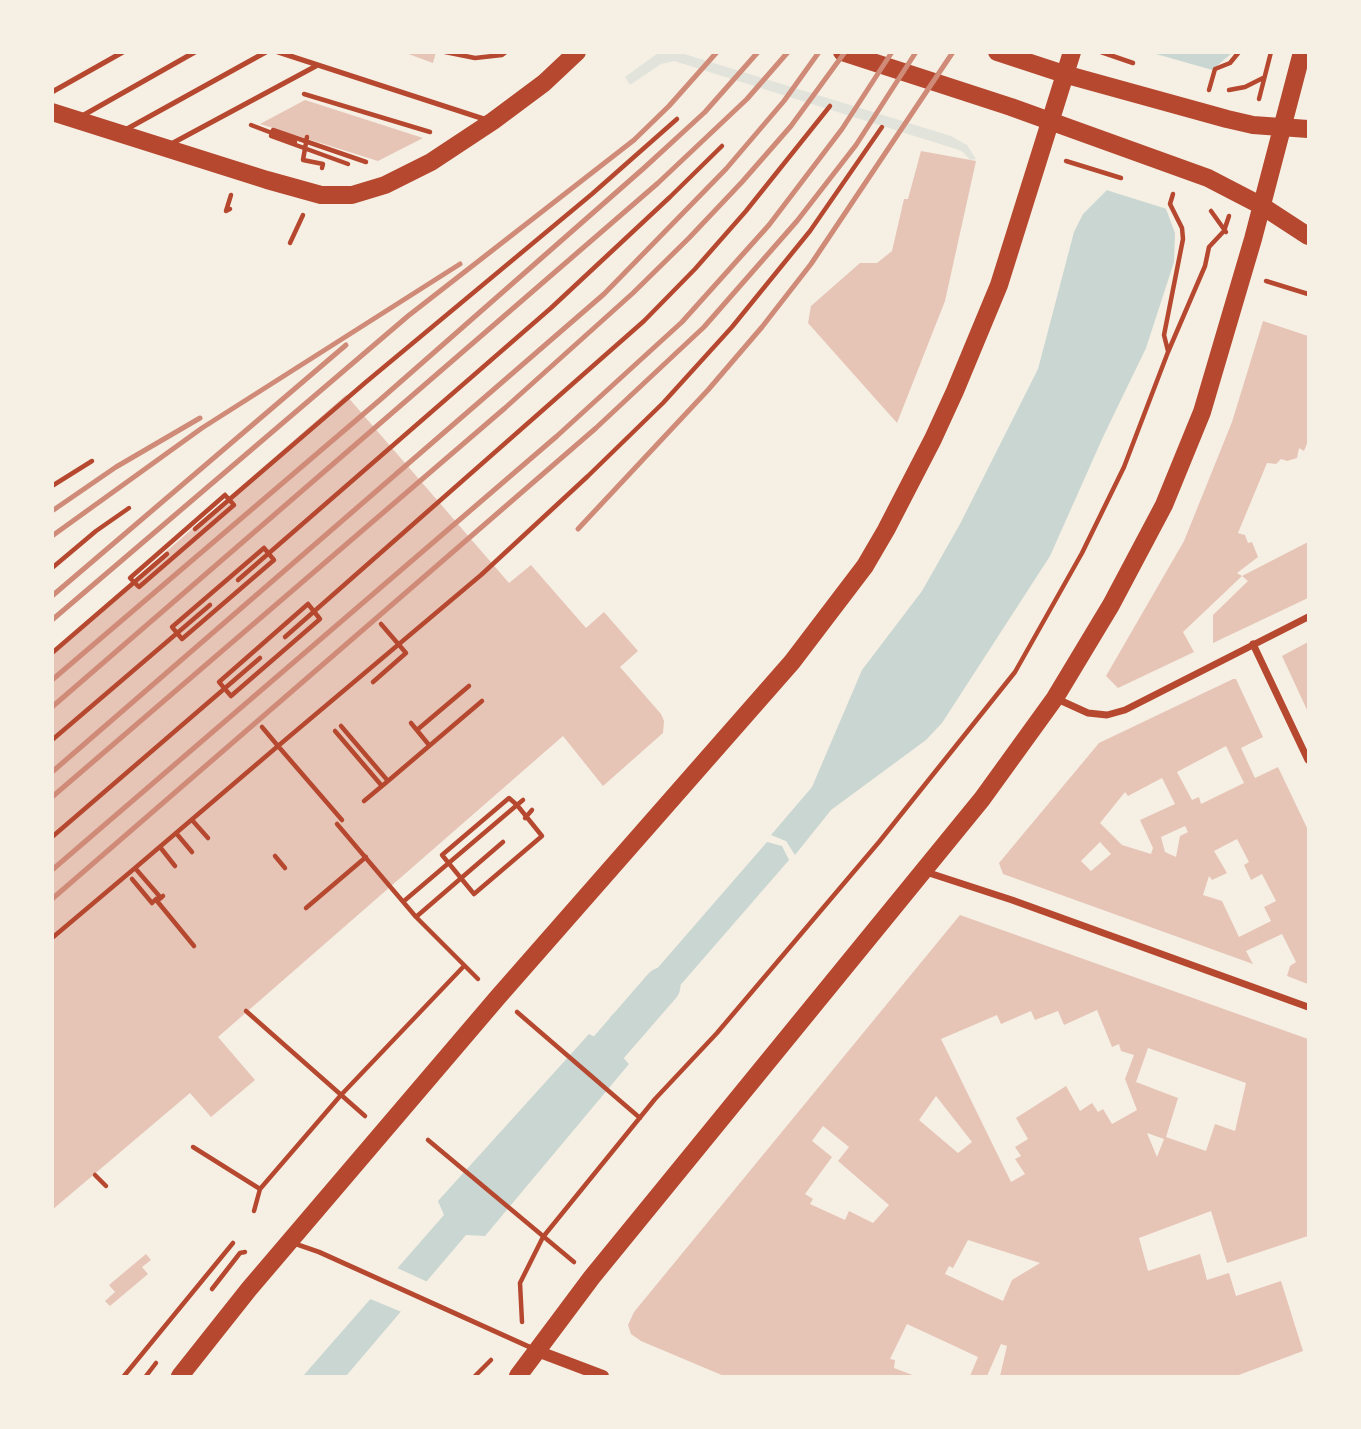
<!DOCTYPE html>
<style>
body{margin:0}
#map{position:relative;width:1361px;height:1429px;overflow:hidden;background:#f6efe4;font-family:"DejaVu Sans",sans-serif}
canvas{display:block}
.frame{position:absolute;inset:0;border:54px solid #f6efe4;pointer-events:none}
</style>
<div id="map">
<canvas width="1361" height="1429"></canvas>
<div class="frame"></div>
</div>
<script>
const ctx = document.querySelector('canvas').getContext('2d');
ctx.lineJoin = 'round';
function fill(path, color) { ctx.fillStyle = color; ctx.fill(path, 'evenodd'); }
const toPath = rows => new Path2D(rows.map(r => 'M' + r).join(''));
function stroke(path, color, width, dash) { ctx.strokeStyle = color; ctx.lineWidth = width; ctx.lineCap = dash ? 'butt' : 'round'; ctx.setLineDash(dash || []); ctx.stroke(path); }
fill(toPath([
 [658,53,681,53,951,136,967,145,976,159,970,160,963,152,956,149,674,61,661,64,630,85,625,77]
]), '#e2e4dc');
fill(toPath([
 [1153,53,1232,53,1212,70,1166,209,1175,233,1174,262,1146,348,1103,437,1050,556,942,723,926,740,831,810,795,855,786,841,771,835,812,787,862,670,922,591,960,524,1038,369,1074,232,1083,214,1108,189],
 [767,842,782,846,789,860,644,1027,646,1031,637,1039,629,1024,610,1017,620,1008,622,1009],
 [609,1023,623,1030,630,1043,620,1054,629,1064,485,1236,466,1235,346,1376,303,1376,444,1215,438,1201,589,1034,597,1038]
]), '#c9d6d2');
fill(toPath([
 [1149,52,1216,71,1170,210,1103,189],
 [395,1267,430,1283,404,1313,368,1298]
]), '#f6efe4');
stroke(toPath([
 [590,1069,662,986]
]), '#c9d6d2', 37);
fill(toPath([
 [403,52,436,52,433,63],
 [305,100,423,138,378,161,260,124],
 [921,151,976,161,945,301,897,423,808,323,811,306,860,263,877,263,892,251,904,199,908,199],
 [1263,321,1308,336,1308,441,1304,451,1299,448,1297,458,1287,461,1281,459,1276,464,1267,463,1238,533,1245,535,1248,543,1252,542,1258,557,1237,573,1242,576,1183,632,1194,652,1118,688,1106,676,1184,541,1232,422],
 [346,395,509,583,531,565,586,628,604,612,638,651,620,667,661,714,664,721,663,733,603,786,563,736,218,1037,255,1080,211,1117,190,1093,52,1210,52,651],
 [1308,542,1308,598,1213,643,1213,615,1248,581,1242,576],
 [1308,642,1308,712,1282,656],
 [1233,679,1236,679,1263,737,1241,748,1255,778,1278,767,1308,830,1308,984,1287,976,1290,966,1296,962,1282,934,1246,951,1253,964,1003,874,999,863,1099,743],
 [1226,746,1244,783,1201,804,1199,797,1192,800,1177,772],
 [1162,778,1175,804,1140,820,1153,848,1151,854,1122,845,1100,823,1125,792,1128,796],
 [1185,826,1188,832,1180,836,1176,857,1165,852,1161,837],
 [1237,839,1249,862,1244,865,1251,880,1262,874,1276,901,1264,907,1271,921,1239,937,1222,901,1203,895,1209,876,1212,880,1227,873,1214,851],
 [1100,842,1111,854,1091,871,1081,861],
 [960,915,1308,1039,1308,1236,1227,1263,1211,1211,1139,1238,1148,1271,1200,1254,1207,1280,1229,1273,1236,1296,1281,1281,1303,1351,1236,1376,1000,1376,1007,1346,1001,1344,987,1376,970,1376,978,1357,907,1324,890,1359,895,1360,894,1368,915,1376,724,1376,641,1341,631,1334,628,1325,634,1312],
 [1097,1010,1112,1047,1119,1044,1121,1051,1134,1055,1125,1079,1137,1110,1112,1124,1103,1109,1098,1112,1092,1103,1080,1111,1066,1086,1016,1118,1028,1139,1015,1147,1021,1156,1015,1159,1025,1174,1011,1182,941,1039,997,1015,1001,1024,1031,1011,1035,1020,1058,1011,1064,1025],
 [1148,1048,1246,1083,1235,1131,1215,1124,1206,1151,1166,1137,1178,1098,1136,1082],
 [936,1096,972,1142,958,1153,919,1120],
 [823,1126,849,1147,838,1161,889,1205,873,1223,849,1211,845,1220,810,1204,813,1199,805,1194,832,1157,812,1141],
 [1147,1133,1164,1139,1157,1157],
 [968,1240,1040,1263,1012,1280,1003,1301,945,1274,949,1266,953,1268],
 [146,1254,151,1260,142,1267,148,1274,110,1306,105,1301,115,1292,109,1285]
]), '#e6c5b7');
stroke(toPath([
 [445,52,475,58,502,55,506,52],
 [1101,52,1133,63],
 [1209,90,1215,69,1230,63,1239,52],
 [1229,90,1245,87,1263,78],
 [304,94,430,132],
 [1259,99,1271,52],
 [251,125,272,133,273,130,366,162],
 [272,133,271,136,348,164],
 [272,133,295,142],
 [307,137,303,160,323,164,322,168],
 [1066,161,1121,178],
 [230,209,226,211,231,195],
 [1211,211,1226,232],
 [290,243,303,215],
 [1266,281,1308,294],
 [1168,351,1164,335,1183,239,1182,228,1170,204,1173,194],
 [52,486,92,461],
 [225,495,234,505,139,587,130,578,225,495],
 [195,529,366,382,592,194,677,119],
 [264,548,274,560,182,639,172,627,264,548],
 [52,568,96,531,129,508],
 [238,580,551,308,670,197,722,146],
 [308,604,320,619,231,696,219,682,308,604],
 [285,637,644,321,695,269,746,211,830,106],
 [52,653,167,554],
 [373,682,406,653,381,624],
 [411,723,429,745],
 [341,726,388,781,364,801],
 [262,727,278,746,481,575,588,476,663,403,732,327,810,231,882,127],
 [417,730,469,686],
 [335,731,382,786],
 [52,740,210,605],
 [388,781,482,701],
 [517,805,542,836,474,894,442,855,509,798,517,805,523,800],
 [525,818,532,810],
 [192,820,208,838],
 [337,824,416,917,478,979],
 [176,833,192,852],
 [52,837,260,658],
 [160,847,175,866],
 [275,856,285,868],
 [132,879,152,903,156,899],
 [163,896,157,901,194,946],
 [161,898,135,868,278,746,342,820],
 [404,901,517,805],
 [306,908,366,857],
 [416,917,503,842],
 [52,938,135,868],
 [246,1011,365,1116],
 [517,1012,640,1118],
 [428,1140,574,1262],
 [193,1147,260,1189],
 [95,1175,106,1186],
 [254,1211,260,1189,341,1095,464,966],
 [212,1289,240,1253,245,1252],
 [522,1322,520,1283,543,1237,655,1099,717,1033,879,842,1015,672,1082,553,1124,467,1168,352,1205,266,1209,247,1224,231,1229,216],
 [124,1376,233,1243],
 [146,1376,156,1363],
 [475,1376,491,1360]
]), '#b5482f', 4.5);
stroke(toPath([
 [278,52,487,120],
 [52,92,123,52],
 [82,116,195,52],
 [125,130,266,52],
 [171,144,316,66],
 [293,1243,319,1252,534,1349]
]), '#b5482f', 5);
stroke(toPath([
 [1253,644,1308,760],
 [1055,698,1088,713,1107,715,1125,710,1308,617],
 [926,872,1012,900,1308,1007]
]), '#b5482f', 7);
stroke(toPath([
 [537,1351,603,1376]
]), '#b5482f', 12);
stroke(toPath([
 [842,52,1011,107,1208,178,1262,206,1308,236],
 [997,52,1064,74,1227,119,1253,125,1308,129],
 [52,112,267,180,321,195,352,195,385,185,431,162,493,121,544,83,577,52],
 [180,1376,249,1289,498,997,792,662,865,566,886,530,933,439,955,391,999,285,1072,52],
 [518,1376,592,1277,982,799,1055,698,1111,605,1164,505,1202,412,1253,239,1302,52]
]), '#b5482f', 18);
stroke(toPath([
 [52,511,116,467,200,418],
 [578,529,708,390,762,327,811,264,953,52],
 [52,536,202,428,460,264],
 [52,596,346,345],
 [52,620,408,316,634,140,669,106,717,52],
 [52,680,381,399,644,168,705,112,758,52],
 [52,707,658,183,747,99,788,52],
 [52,772,604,294,726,169,784,101,819,52],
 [52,797,505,408,633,293,689,238,742,182,791,126,845,52],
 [52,870,557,436,682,322,769,225,842,129,892,52],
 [52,899,596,428,704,327,797,221,856,145,916,52]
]), '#cf8b77', 5);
</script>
